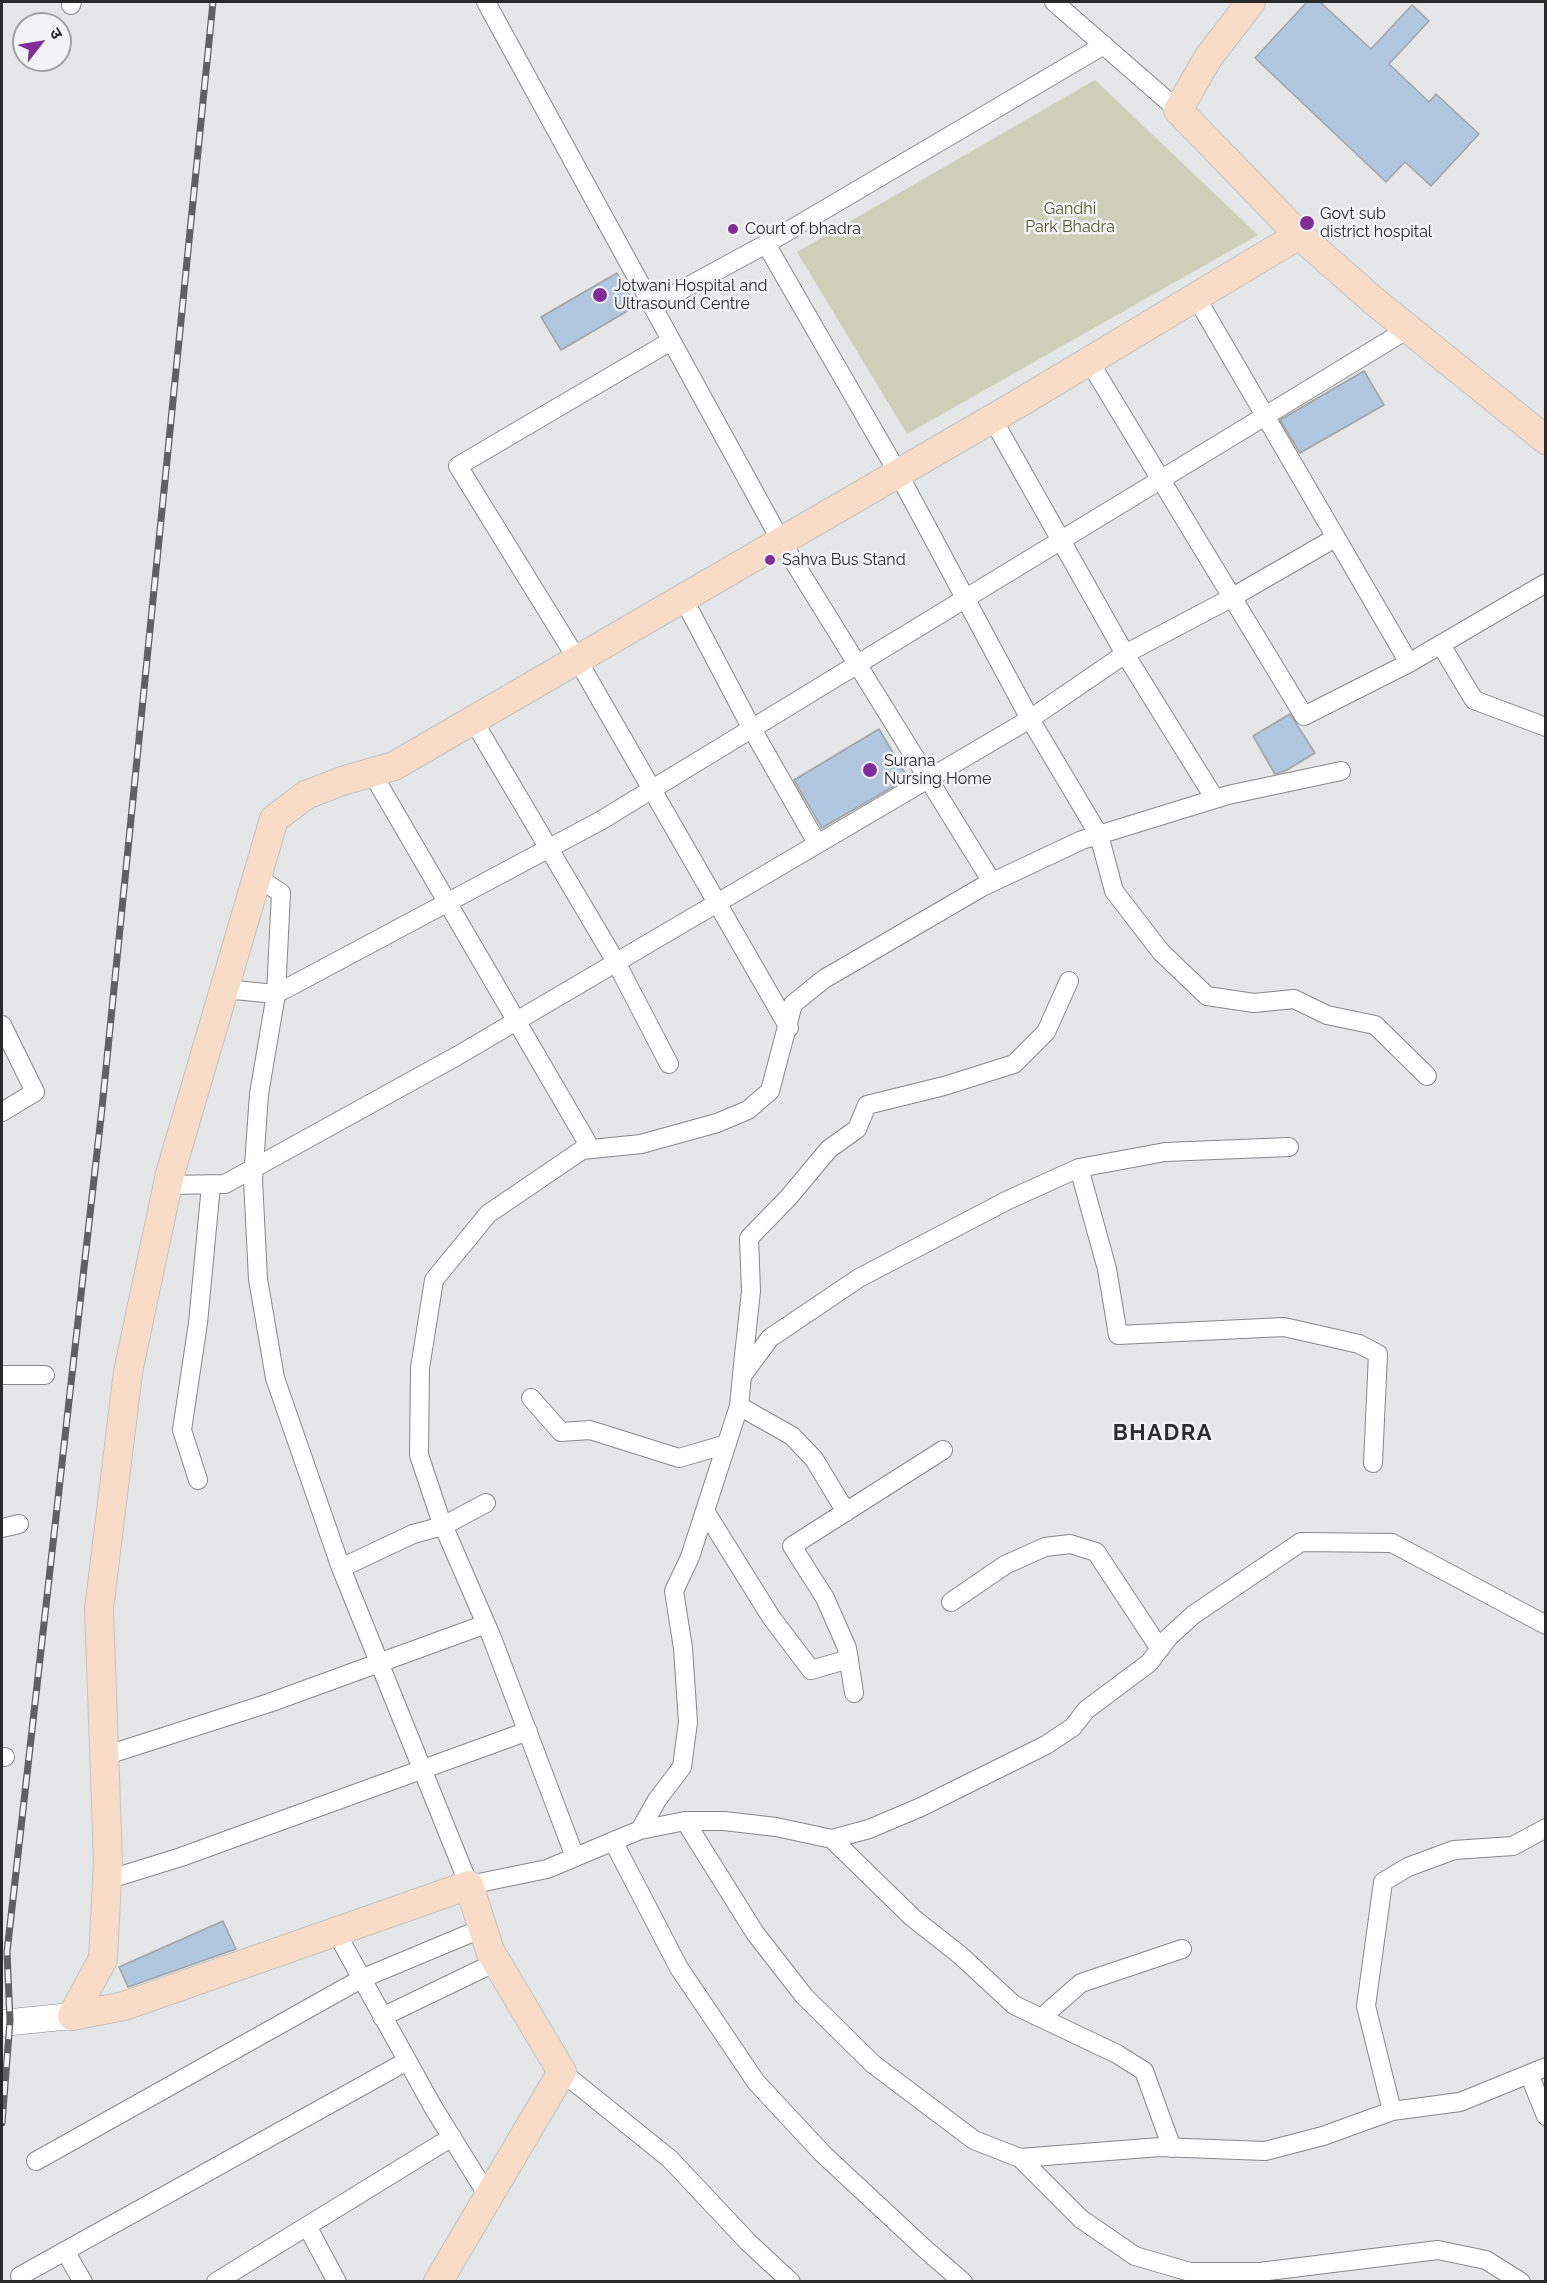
<!DOCTYPE html>
<meta charset="utf-8">
<style>
body{margin:0}
#map{position:relative;width:1547px;height:2283px;overflow:hidden;background:#e5e6e7;font-family:Raleway,"Noto Sans Devanagari",sans-serif}
canvas{display:block}
.frame{position:absolute;inset:0;border:3px solid #282929;pointer-events:none}
.north{position:absolute;left:12px;top:12px;width:60px;height:60px;box-sizing:border-box;background:#f2f3f5;border:2px solid #a1a2a3;border-radius:50%;rotate:59deg;font-size:16px;font-weight:700;line-height:24px;text-align:center;color:#282929}
.north::after{content:'';display:block;margin:auto;width:21px;height:27px;background:#832d9b;clip-path:polygon(50% 0,100% 100%,50% 72%,0 100%)}
</style>
<div id="map">
<canvas width="1547" height="2283"></canvas>
<div class="frame"></div>
<div class="north">उ</div>
</div>
<script>
const ctx = document.querySelector('canvas').getContext('2d');
ctx.lineJoin = 'round';
function fill(path, color) { ctx.fillStyle = color; ctx.fill(path, 'evenodd'); }
const toPath = rows => new Path2D(rows.map(r => 'M' + r).join(''));
function stroke(path, color, width, dash) { ctx.strokeStyle = color; ctx.lineWidth = width; ctx.lineCap = dash ? 'butt' : 'round'; ctx.setLineDash(dash || []); ctx.stroke(path); }
function write(font, color, halo, rows, align = 'center') {
  ctx.font = font + ' Raleway,sans-serif'; ctx.lineWidth = 5; ctx.setLineDash([]); ctx.textBaseline = 'middle'; ctx.strokeStyle = halo; ctx.fillStyle = color; for (const [text, x, y, turn = 0] of rows) {
    ctx.save(); ctx.translate(x, y); ctx.rotate((+turn || 0) * Math.PI / 180); ctx.textAlign = isNaN(turn) ? turn : align; if (halo) ctx.strokeText(text, 0, 0); ctx.fillText(text, 0, 0); ctx.restore();
  }
}
fill(toPath([
 [1095,80,1258,235,907,434,797,252]
]), '#cdcfb8');
const building = toPath([
 [1307,2,1320,2,1371,49,1412,5,1429,21,1389,64,1429,102,1436,94,1479,134,1431,186,1405,162,1386,182,1255,58,1307,2],
 [617,273,636,306,561,350,541,317,617,273],
 [1364,371,1384,405,1300,453,1280,420,1364,371],
 [1290,714,1315,753,1285,771,1275,774,1253,736,1290,714],
 [879,729,908,778,822,828,794,780,879,729],
 [223,1921,236,1949,128,1987,119,1967,223,1921]
]);
fill(building, '#b1c6df');
stroke(building, '#a2a3a5', 1.5);
const minor = toPath([
 [486,2,781,541,992,882],
 [1054,2,1178,110],
 [71,5,72,2],
 [766,244,898,473,1030,719,1099,835,1114,891,1161,952,1207,996,1254,1003,1294,999,1327,1015,1375,1025,1427,1076],
 [1196,297,1409,663,1546,583],
 [652,306,766,244,1104,45],
 [671,341,458,466,577,659,789,1028],
 [1089,361,1304,716,1409,663],
 [992,418,1125,654,1215,799],
 [683,598,752,729,817,843],
 [1441,645,1474,700,1546,727],
 [473,720,616,962,669,1064],
 [372,773,591,1149],
 [257,877,281,893,276,994,259,1094,253,1180,258,1279,275,1378,341,1568,469,1885,547,1869,640,1830,685,1821,724,1821,776,1827,832,1839,913,1918,960,1955,1014,2005,1117,2054,1144,2071,1172,2148],
 [224,989,276,994,600,821,1408,329],
 [2,1025,35,1092,2,1112],
 [1079,1168,1107,1269,1118,1335,1284,1327,1359,1344,1378,1354,1373,1463],
 [167,1185,225,1184,457,1056,1030,719,1125,654,1231,598,1335,538],
 [742,1374,751,1291,749,1238,788,1198,829,1149,857,1129,867,1105,944,1086,1014,1064,1046,1032,1069,981],
 [2,1375,45,1375],
 [531,1398,561,1432,590,1430,679,1458,727,1444],
 [739,1406,792,1436,814,1459,846,1512],
 [198,1480,182,1430,198,1323,211,1185],
 [705,1511,771,1617,811,1670,849,1659],
 [2,1528,19,1524],
 [341,1568,413,1534,443,1526,486,1503],
 [951,1602,1005,1565,1045,1547,1070,1544,1096,1552,1160,1649],
 [854,1693,847,1648,825,1598,792,1546,943,1450],
 [104,1756,269,1703,486,1624],
 [2,1757,5,1757],
 [685,1821,755,1933,804,1996,873,2064,974,2140,1020,2158,1160,2147,1265,2151,1323,2136,1392,2111,1460,2102,1546,2067],
 [640,1830,657,1800,682,1767,688,1722,683,1648,674,1591,690,1557,739,1406,742,1376,770,1338,859,1278,1008,1200,1079,1168,1165,1152,1289,1147],
 [832,1839,869,1829,921,1807,1046,1745,1073,1727,1086,1710,1149,1663,1168,1638,1193,1615,1301,1542,1392,1543,1546,1625],
 [613,1841,679,1968,756,2082,823,2154,925,2249,963,2282],
 [575,1857,492,1638,440,1518,419,1455,420,1368,434,1280,488,1214,582,1150,641,1144,717,1123,748,1110,770,1091,793,1004,824,979,982,887,1082,840,1228,795,1341,771],
 [107,1880,181,1857,528,1731],
 [336,1932,433,2107,488,2196],
 [382,2017,496,1962],
 [1041,2018,1081,1983,1182,1949],
 [562,2072,670,2159,748,2242,791,2282],
 [1529,2074,1546,2116],
 [1392,2111,1366,2006,1383,1882,1408,1867,1454,1850,1513,1846,1546,1828],
 [1020,2158,1081,2219,1135,2256,1190,2272,1260,2272,1438,2250,1486,2260,1521,2282],
 [36,2161,361,1979,483,1928],
 [307,2226,337,2282],
 [65,2251,83,2282],
 [20,2276,407,2061],
 [216,2282,452,2137]
]);
const secondary = toPath([
 [2,2023,72,2016]
]);
const primary = toPath([
 [1251,2,1208,58,1178,110,1299,235,1374,301,1546,440],
 [72,2016,103,1959,108,1861,99,1609,128,1372,170,1174,274,819,306,795,342,781,394,766,1021,402,1299,235],
 [72,2016,124,2006,469,1885,490,1951,562,2072,438,2282]
]);
stroke(minor, '#868789', 20);
stroke(secondary, '#868789', 27);
stroke(primary, '#c3c3c3', 30);
stroke(minor, '#fff', 18);
stroke(secondary, '#fff', 26);
stroke(primary, '#f8dcc7', 28);
const rail = toPath([
 [2,2123,10,2021,7,1952,102,1108,213,2]
]);
stroke(rail, '#5f6060', 7);
stroke(rail, '#f2f3f5', 4.5, [14]);
for (const [x, y, r, color] of [
 [1307,223,8,"#832d9b"],
 [733,229,6,"#832d9b"],
 [600,295,8,"#832d9b"],
 [770,560,6,"#832d9b"],
 [870,770,8,"#832d9b"]
]) { const dot = new Path2D(); dot.arc(x, y, r, 0, 2 * Math.PI); ctx.fillStyle = color; ctx.fill(dot); stroke(dot, '#f2f3f5', 2); }
write('16px', '#555826', '#f2f3f5', [
 ["Gandhi",1070,209],
 ["Park Bhadra",1070,227]
]);
write('16px', '#282929', '#f2f3f5', [
 ["Govt sub",1320,214],
 ["district hospital",1320,232],
 ["Court of bhadra",745,229],
 ["Jotwani Hospital and",614,286],
 ["Ultrasound Centre",614,304],
 ["Sahva Bus Stand",782,560],
 ["Surana",884,761],
 ["Nursing Home",884,779]
], 'left');
ctx.letterSpacing = '1.5px';
write('bold 22px', '#2b2c2d', '#f2f3f5', [
 ["BHADRA",1163,1433]
]);
ctx.letterSpacing = '0px';
</script>
